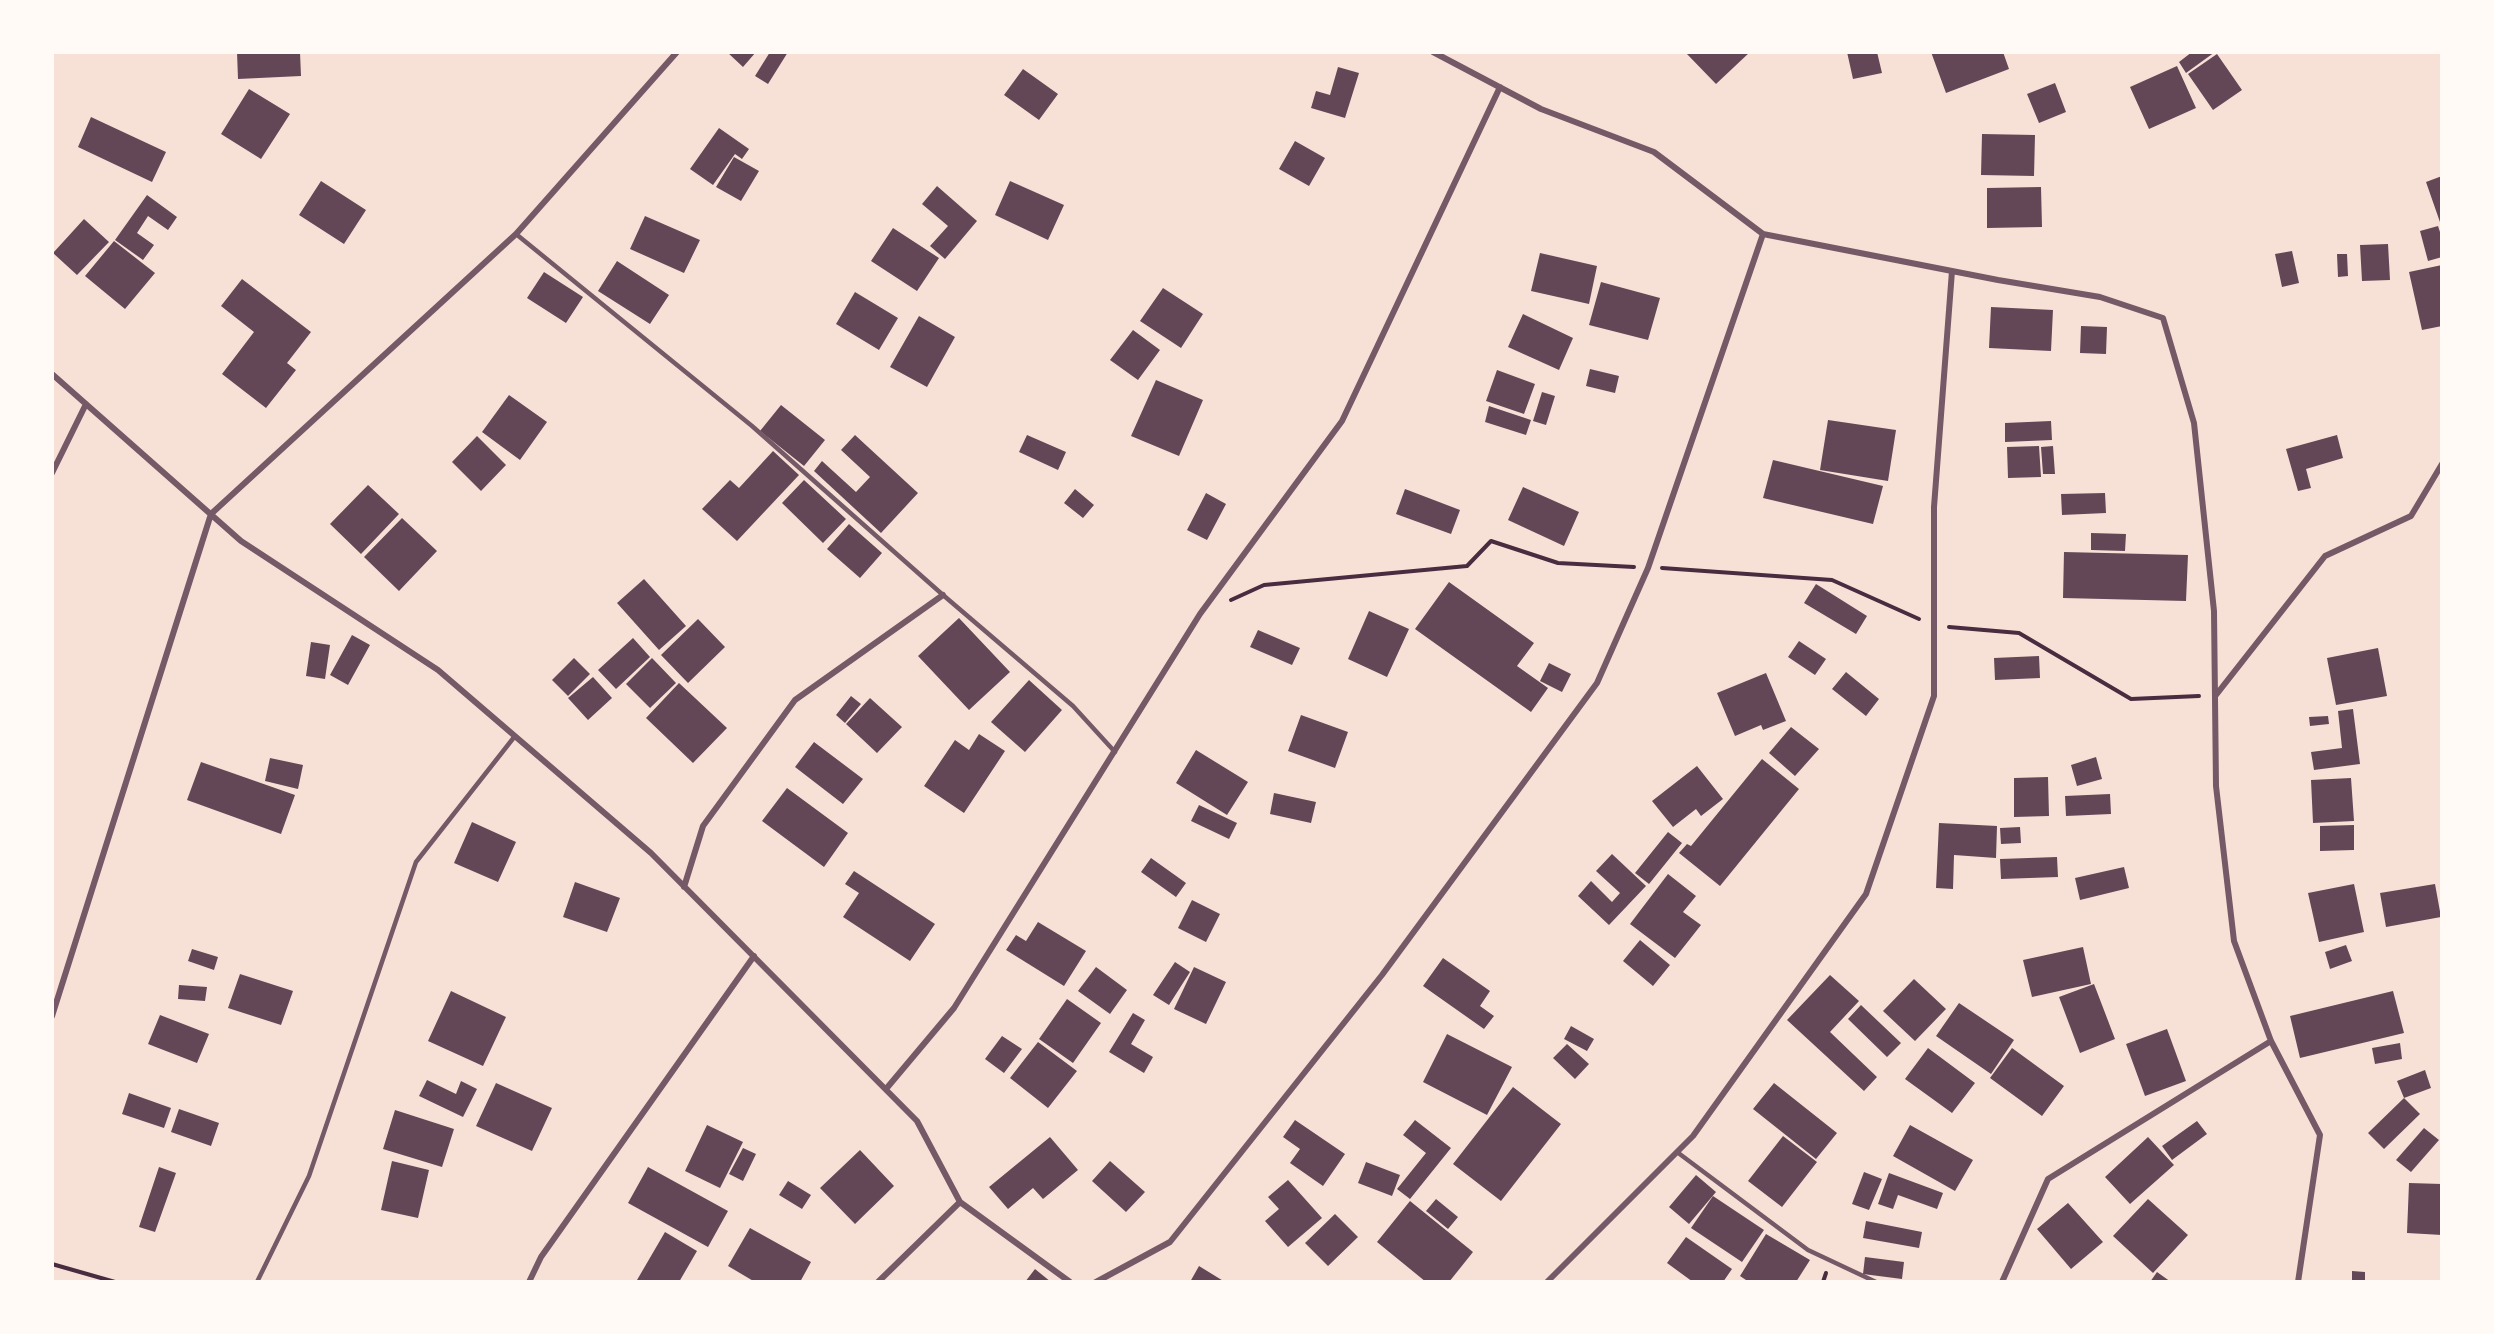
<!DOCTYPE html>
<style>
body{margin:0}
#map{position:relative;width:2494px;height:1334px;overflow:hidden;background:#f7e1d7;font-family:"Archivo Narrow",sans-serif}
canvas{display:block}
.frame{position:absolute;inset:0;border:54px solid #fffaf5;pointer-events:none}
</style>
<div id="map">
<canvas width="2494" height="1334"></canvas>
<div class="frame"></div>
</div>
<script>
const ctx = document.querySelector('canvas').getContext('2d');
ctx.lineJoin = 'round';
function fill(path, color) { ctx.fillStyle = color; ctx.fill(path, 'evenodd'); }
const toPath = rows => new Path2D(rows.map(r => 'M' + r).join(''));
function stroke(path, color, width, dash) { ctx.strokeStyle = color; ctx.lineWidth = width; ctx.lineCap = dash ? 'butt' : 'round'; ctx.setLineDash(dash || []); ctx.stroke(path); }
fill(toPath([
 [237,52,300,52,301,76,238,79],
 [727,52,756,52,743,67],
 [770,52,788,52,768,84,755,76],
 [1685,52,1750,52,1716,84],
 [1847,52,1877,52,1882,73,1853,79],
 [1931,52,2003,52,2009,69,1946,93],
 [2192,52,2215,52,2186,73,2179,62],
 [2217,54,2242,90,2213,110,2188,74],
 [2177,66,2196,108,2149,129,2130,87],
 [1338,67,1359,73,1345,118,1311,108,1316,91,1330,95],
 [1023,69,1058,94,1039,120,1004,95],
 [2055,83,2066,112,2039,123,2027,94],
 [249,89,290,114,261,159,221,134],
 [91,117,166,152,152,182,78,147],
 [719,128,749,149,742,159,735,154,713,185,690,169],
 [1982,134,2035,135,2034,176,1981,175],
 [1295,141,1325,158,1309,186,1279,169],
 [734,157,759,171,741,201,716,187],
 [2442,176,2442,225,2441,225,2426,182],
 [321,181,366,210,344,244,299,215],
 [1010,181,1064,205,1048,240,995,215],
 [937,186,977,221,945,259,930,246,948,226,922,204],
 [2041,187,2042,227,1987,228,1987,188],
 [147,195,177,217,168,230,148,216,137,233,154,245,143,260,115,240],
 [645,216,700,240,684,273,630,249],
 [84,219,109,242,77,275,53,253],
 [2438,226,2442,238,2442,257,2428,261,2420,231],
 [893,228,939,258,917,291,871,261],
 [114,241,155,273,125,309,85,276],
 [2388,244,2390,280,2362,281,2360,245],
 [2292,251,2299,283,2282,287,2275,254],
 [1540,253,1597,266,1589,304,1531,291],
 [2337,254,2347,254,2348,276,2338,277],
 [617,261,669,295,650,324,598,291],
 [2442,265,2442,326,2422,330,2409,272],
 [544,272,583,297,566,323,527,298],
 [242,279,311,332,287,363,296,370,266,408,222,374,254,332,221,306],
 [1601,282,1660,298,1648,340,1589,325],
 [1163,288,1203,314,1181,348,1140,321],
 [855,292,898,318,879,350,836,324],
 [1991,307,2053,310,2051,351,1989,348],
 [1523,314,1573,338,1559,370,1508,347],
 [919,316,955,337,927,387,890,367],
 [2081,326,2107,327,2106,354,2080,353],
 [1133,330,1160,350,1138,380,1110,360],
 [1590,369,1619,376,1615,393,1586,386],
 [1497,370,1535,384,1524,414,1486,401],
 [1156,380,1203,400,1179,456,1131,436],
 [1542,392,1555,396,1546,425,1533,421],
 [509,395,547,422,520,460,482,432],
 [781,405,825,440,804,466,760,431],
 [1489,406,1531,420,1526,435,1485,422],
 [1828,420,1896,430,1888,481,1820,470],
 [2051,421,2052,440,2005,442,2005,423],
 [855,435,918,493,881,533,814,471,822,461,856,492,870,477,841,450],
 [1027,435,1066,452,1058,470,1019,452],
 [2337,435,2343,458,2306,469,2311,488,2298,491,2286,449],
 [477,436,506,465,481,491,452,462],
 [2039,446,2041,477,2008,478,2007,447],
 [2053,446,2055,474,2043,474,2041,447],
 [773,451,799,475,737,541,702,509,730,480,739,488],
 [1773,460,1883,486,1873,524,1763,498],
 [804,480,846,519,823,543,782,503],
 [368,485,399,514,361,554,330,524],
 [1523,487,1579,512,1564,546,1508,520],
 [1075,489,1094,505,1083,518,1064,503],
 [1405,489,1460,510,1451,534,1396,514],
 [1206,493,1226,504,1207,540,1187,530],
 [2105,493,2106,513,2062,515,2061,494],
 [402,518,437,551,399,591,364,557],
 [849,524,882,553,860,578,827,549],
 [2091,533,2126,534,2125,551,2091,550],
 [2064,552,2188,555,2186,601,2063,598],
 [644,579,686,626,659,650,617,603],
 [1449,582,1534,643,1517,666,1548,688,1531,712,1415,629],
 [1816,584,1867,616,1856,634,1804,603],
 [1369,611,1409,629,1387,677,1348,659],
 [959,618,1010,672,969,710,918,656],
 [698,619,725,647,688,683,661,655],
 [1258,630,1300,648,1292,665,1250,647],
 [352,635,370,645,348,685,330,675],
 [633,638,650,657,616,689,598,670],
 [1799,641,1826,659,1815,675,1788,657],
 [311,642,330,645,325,679,306,676],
 [2378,648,2387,696,2336,705,2327,658],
 [2039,656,2040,678,1995,680,1994,658],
 [574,658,590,674,568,696,552,680],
 [652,658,676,683,650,708,626,684],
 [1549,663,1571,674,1562,692,1540,681],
 [1846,672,1879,699,1866,716,1832,689],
 [1766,673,1786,721,1763,730,1761,725,1735,736,1717,693],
 [593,677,612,698,588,720,568,698],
 [1029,680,1062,710,1025,752,991,722],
 [679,683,727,728,693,763,646,718],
 [851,696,861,704,845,723,836,715],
 [870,698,902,727,877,753,846,724],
 [2353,709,2360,764,2314,770,2311,752,2342,748,2338,711],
 [1301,715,1348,732,1335,768,1288,751],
 [2328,716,2329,724,2310,726,2309,717],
 [1791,727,1819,749,1795,776,1769,753],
 [979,734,1005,751,964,813,924,786,955,740,969,750],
 [814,742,863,779,843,804,795,767],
 [1196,750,1248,782,1227,815,1176,783],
 [2096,757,2102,779,2077,786,2071,765],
 [270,758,303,765,298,789,265,781],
 [1762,759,1799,789,1720,886,1679,853,1687,844,1691,846],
 [201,762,295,795,281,834,187,800],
 [1697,766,1723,799,1701,816,1696,809,1673,827,1652,801],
 [2048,777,2049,816,2014,817,2014,778],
 [2351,778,2354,821,2313,823,2311,780],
 [787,788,848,833,824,867,762,821],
 [1274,793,1316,802,1311,823,1270,814],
 [2110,794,2111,814,2066,816,2065,796],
 [1199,805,1237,823,1229,839,1191,821],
 [472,822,516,842,498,882,454,863],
 [1939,823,1997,826,1996,858,1954,855,1953,889,1936,888],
 [2354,825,2354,850,2320,851,2320,826],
 [2020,827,2021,843,2001,844,2000,828],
 [1668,832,1682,843,1649,884,1635,873],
 [1612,854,1646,886,1609,925,1578,896,1591,881,1612,902,1620,893,1596,871],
 [2057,857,2058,877,2001,879,2000,859],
 [1151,858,1186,883,1176,897,1141,872],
 [2124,867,2129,888,2080,900,2075,878],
 [854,871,935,924,910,961,843,917,859,893,845,884],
 [1668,874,1696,896,1683,912,1701,925,1675,958,1630,924],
 [575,882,620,898,607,932,563,917],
 [2354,884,2364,932,2319,942,2308,893],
 [2435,884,2441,917,2386,927,2380,893],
 [1192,900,1220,914,1206,942,1178,928],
 [1038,922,1086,951,1064,986,1006,950,1016,935,1026,941],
 [1640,940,1670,965,1653,986,1623,961],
 [2346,945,2352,961,2330,969,2325,952],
 [2083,947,2091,984,2032,997,2023,960],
 [192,949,218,957,214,970,188,961],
 [1443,958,1490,991,1480,1006,1494,1016,1484,1029,1423,986],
 [1175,962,1190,972,1169,1005,1153,995],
 [1096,967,1127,990,1110,1014,1078,991],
 [1194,967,1226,982,1206,1024,1174,1009],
 [240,974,293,991,281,1025,228,1008],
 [1830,975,1859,1001,1830,1032,1877,1077,1864,1091,1787,1020],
 [1914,979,1946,1009,1915,1041,1883,1011],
 [2094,984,2115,1039,2080,1053,2059,997],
 [179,985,207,987,205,1001,178,999],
 [451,991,506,1017,483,1066,428,1041],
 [2393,991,2404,1033,2300,1058,2290,1016],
 [1067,999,1101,1023,1073,1063,1039,1039],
 [1959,1003,2014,1040,1991,1074,1936,1036],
 [1861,1005,1901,1043,1887,1057,1848,1019],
 [1133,1013,1145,1020,1131,1044,1153,1057,1144,1073,1109,1052],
 [160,1015,209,1034,197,1063,148,1044],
 [1571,1026,1594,1039,1587,1051,1564,1039],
 [2167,1029,2186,1081,2145,1096,2126,1044],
 [1447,1034,1512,1067,1487,1115,1423,1082],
 [1002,1036,1022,1049,1004,1073,985,1059],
 [1038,1042,1077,1071,1048,1108,1010,1078],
 [2400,1043,2402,1059,2375,1064,2372,1048],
 [1567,1044,1589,1064,1575,1079,1553,1058],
 [1928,1048,1975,1083,1952,1113,1905,1079],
 [2012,1048,2064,1086,2042,1116,1990,1078],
 [2425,1070,2431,1088,2404,1098,2397,1081],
 [427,1080,456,1094,461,1081,477,1089,463,1117,419,1096],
 [496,1083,552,1108,532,1151,476,1126],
 [1774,1083,1837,1133,1816,1159,1753,1109],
 [1513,1087,1561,1124,1501,1201,1453,1164],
 [129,1093,171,1108,164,1128,122,1114],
 [2404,1098,2420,1114,2384,1149,2368,1133],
 [179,1109,219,1123,211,1146,171,1132],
 [395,1110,454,1129,442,1167,383,1149],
 [1295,1120,1345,1154,1323,1186,1290,1163,1300,1149,1283,1137],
 [1415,1120,1451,1148,1410,1199,1397,1189,1426,1153,1403,1135],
 [2197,1121,2207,1134,2172,1160,2162,1146],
 [707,1125,743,1142,720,1188,685,1171],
 [1910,1125,1973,1160,1955,1191,1893,1156],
 [2424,1128,2439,1140,2411,1172,2396,1160],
 [1783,1136,1817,1162,1782,1207,1748,1181],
 [1050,1137,1078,1170,1043,1199,1033,1188,1008,1209,989,1187],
 [2148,1137,2174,1165,2130,1204,2105,1177],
 [743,1148,756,1154,743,1181,729,1174],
 [860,1150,894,1186,855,1224,820,1188],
 [392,1161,429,1170,418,1218,381,1210],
 [1110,1161,1145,1192,1126,1212,1092,1181],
 [1366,1162,1400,1175,1392,1196,1358,1183],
 [159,1167,176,1173,155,1232,139,1227],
 [648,1167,728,1211,708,1247,628,1203],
 [1864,1172,1882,1179,1869,1210,1852,1204],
 [1889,1173,1943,1193,1937,1209,1898,1195,1893,1209,1878,1204],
 [1696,1175,1716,1192,1689,1224,1669,1207],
 [1288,1180,1322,1218,1288,1247,1265,1221,1279,1209,1268,1197],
 [788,1181,811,1195,802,1209,779,1195],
 [2409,1183,2442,1184,2442,1235,2407,1233],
 [1713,1196,1764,1230,1742,1262,1691,1228],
 [1436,1199,1458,1217,1448,1229,1426,1211],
 [2148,1199,2188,1235,2153,1273,2113,1236],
 [1410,1201,1473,1252,1449,1282,1426,1282,1377,1242],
 [2068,1203,2103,1242,2071,1269,2037,1229],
 [1335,1214,1358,1237,1328,1266,1305,1243],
 [1866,1221,1922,1232,1919,1248,1863,1238],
 [750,1228,811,1262,800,1282,755,1282,728,1266],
 [665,1232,697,1251,679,1282,640,1282,637,1280],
 [1766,1234,1810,1260,1796,1282,1749,1282,1740,1276],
 [1686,1237,1732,1269,1723,1282,1693,1282,1667,1263],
 [1865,1257,1904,1262,1902,1279,1863,1274],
 [1199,1266,1225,1282,1190,1282],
 [1035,1269,1051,1282,1025,1282],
 [2352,1271,2365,1272,2365,1282,2352,1282],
 [2157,1272,2171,1282,2150,1282]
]), '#644757');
stroke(toPath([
 [1662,568,1832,580,1919,619],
 [1231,600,1264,585,1467,566,1491,541,1558,563,1634,567],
 [1949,627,2019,633,2131,699,2199,696],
 [52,1264,115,1282],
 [1823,1282,1826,1273]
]), '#4a2c40', 4);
stroke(toPath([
 [516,234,752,426,943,595,1073,706,1115,752],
 [1677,1152,1808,1250,1876,1282],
 [257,1282,309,1176,416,862,515,736]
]), '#755966', 4.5);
stroke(toPath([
 [1433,52,1541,109,1654,152,1763,234,1998,280,2100,297,2163,318,2194,423,2214,611,2216,786,2234,941,2271,1041,2320,1135,2298,1282],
 [52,374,241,541,438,670,651,853,917,1121,960,1202,1070,1282],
 [52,473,86,404],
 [2216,695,2325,556,2411,516,2442,464],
 [684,887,703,826,795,700,943,595],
 [52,1016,211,514,516,234,677,52],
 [886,1089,954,1008,1200,614,1342,421,1500,87],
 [529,1282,541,1257,754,956],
 [878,1282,960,1202],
 [1096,1282,1170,1242,1382,975,1597,683,1648,568,1763,234],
 [1547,1282,1693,1136,1866,894,1934,696,1934,507,1952,271],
 [2002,1282,2048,1179,2271,1041]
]), '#755966', 6);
</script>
